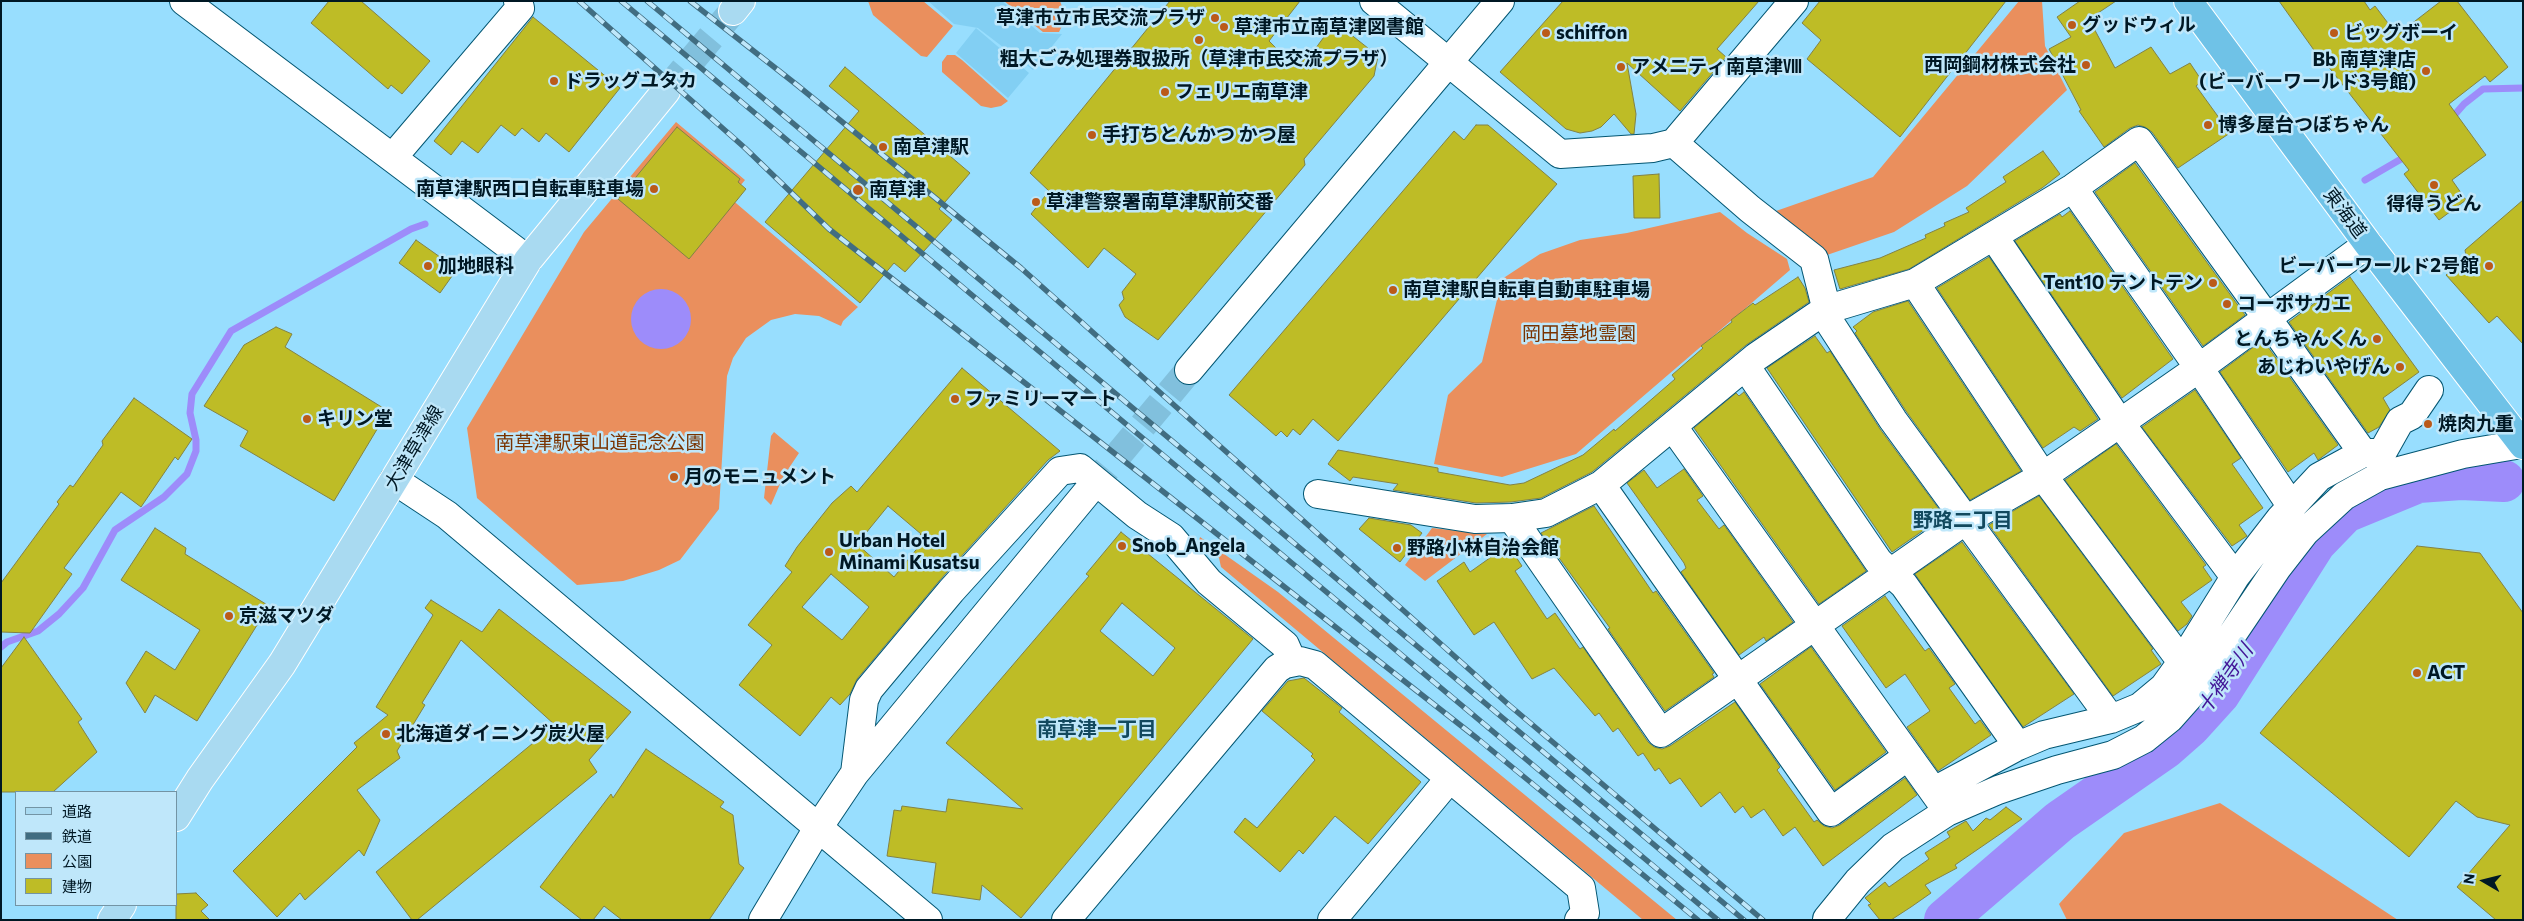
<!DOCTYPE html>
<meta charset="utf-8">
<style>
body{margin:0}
#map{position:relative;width:2524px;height:921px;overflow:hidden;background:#98defe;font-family:Commissioner,"Noto Sans JP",sans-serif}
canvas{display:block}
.frame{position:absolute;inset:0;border:2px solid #001824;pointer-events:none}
.legend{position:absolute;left:15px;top:791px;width:162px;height:115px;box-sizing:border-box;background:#bfe7fa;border:1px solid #7394a4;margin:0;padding:6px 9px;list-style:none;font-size:15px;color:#001824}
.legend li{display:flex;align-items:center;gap:10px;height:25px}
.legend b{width:25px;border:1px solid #7394a4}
.north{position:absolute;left:2459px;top:856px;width:50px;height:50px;-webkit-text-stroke:4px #bfe7fa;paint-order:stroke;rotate:278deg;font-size:14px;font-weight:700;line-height:20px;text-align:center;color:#001824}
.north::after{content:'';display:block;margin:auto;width:18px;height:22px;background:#001824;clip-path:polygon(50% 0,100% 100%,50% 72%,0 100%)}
</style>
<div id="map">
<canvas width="2524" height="921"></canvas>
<div class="frame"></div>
<ul class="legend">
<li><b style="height:6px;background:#a9daf1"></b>道路</li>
<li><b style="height:6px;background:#416d81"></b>鉄道</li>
<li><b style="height:14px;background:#ea8f5d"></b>公園</li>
<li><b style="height:14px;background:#bebc26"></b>建物</li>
</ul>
<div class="north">N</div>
</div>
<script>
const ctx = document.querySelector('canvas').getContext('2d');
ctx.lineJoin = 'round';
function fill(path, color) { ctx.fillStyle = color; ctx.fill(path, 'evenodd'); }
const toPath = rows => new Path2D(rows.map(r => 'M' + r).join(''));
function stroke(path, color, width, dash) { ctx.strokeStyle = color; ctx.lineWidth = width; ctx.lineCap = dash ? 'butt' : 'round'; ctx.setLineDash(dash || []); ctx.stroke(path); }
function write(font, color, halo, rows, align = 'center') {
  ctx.font = font + ' Commissioner,"Noto Sans JP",sans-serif'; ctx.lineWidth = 5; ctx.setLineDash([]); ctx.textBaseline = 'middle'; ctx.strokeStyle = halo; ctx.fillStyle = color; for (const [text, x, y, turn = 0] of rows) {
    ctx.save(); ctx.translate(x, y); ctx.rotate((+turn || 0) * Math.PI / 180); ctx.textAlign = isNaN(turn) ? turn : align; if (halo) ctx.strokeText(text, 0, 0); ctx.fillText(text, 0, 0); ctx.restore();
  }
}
fill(toPath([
 [928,1,1002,1,1040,33,1062,34,1033,70,978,28,954,24],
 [976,28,1029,73,1008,98,956,53]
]), '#82cff3');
fill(toPath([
 [868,1,923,1,953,26,927,57,921,56,873,15],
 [1004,1,1060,1,1064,12,1063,24,1059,32,1043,32],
 [2019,1,2042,1,2045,46,2067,90,1967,186,1894,232,1827,255,1776,211,1873,177],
 [947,55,955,55,962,60,1008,101,1001,106,991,108,981,106,942,72,942,62],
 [676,122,745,180,730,198,858,307,843,321,841,326,819,316,795,314,771,320,746,338,733,358,727,376,719,509,680,560,659,570,623,581,577,585,477,498,467,428,584,232],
 [1720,212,1747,233,1787,259,1790,270,1576,454,1502,477,1434,464,1448,395,1482,362,1502,279,1540,254,1580,240,1627,233],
 [774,432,799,453,783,477,771,505,764,498,771,436],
 [1432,528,1487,534,1425,581,1405,565],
 [1200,537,1278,592,1677,920,1643,920,1221,567,1219,558,1199,541],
 [2220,803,2398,920,2067,920,2059,904,2124,833]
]), '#ea8f5d');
fill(toPath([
 '631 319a30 30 0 1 1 60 0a30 30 0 1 1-60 0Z'
]), '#9d8cfa');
stroke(toPath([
 [2451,119,2464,104,2483,89,2523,88],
 [2365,180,2408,155],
 [1,647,7,642,38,631,59,614,83,588,115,530,164,497,187,474,196,451,196,440,190,413,192,394,231,331,411,229,425,224]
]), '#9d8cfa', 7);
stroke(toPath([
 [1945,920,2060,821,2165,748,2190,726,2219,694,2315,543,2345,512,2418,482,2461,479,2504,481]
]), '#9d8cfa', 42);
const building = toPath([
 [329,1,361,1,430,61,402,94,391,85,388,89,311,23,329,1],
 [1170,1,1300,1,1269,41,1296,68,1305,58,1307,60,1335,22,1378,56,1374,76,1304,159,1305,165,1158,340,1125,317,1119,305,1124,299,1122,292,1136,274,1104,248,1088,268,1031,214,1049,191,1030,173,1170,1],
 [1563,1,1759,1,1717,49,1726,57,1680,111,1627,63,1636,114,1634,134,1631,134,1614,114,1601,127,1592,131,1580,133,1566,129,1500,72,1563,1],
 [1820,1,2006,1,1900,137,1807,59,1821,40,1802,23,1820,1],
 [2080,1,2116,1,2089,19,2115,68,2151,47,2170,74,2190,63,2202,81,2196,86,2230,133,2178,168,2152,132,2145,127,2138,125,2130,128,2104,147,2079,111,2081,110,2049,49,2071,37,2057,17,2080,1],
 [2279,1,2364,1,2370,10,2375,6,2397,35,2441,1,2457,1,2508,67,2490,82,2485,76,2449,104,2486,155,2452,180,2466,200,2439,220,2404,174,2409,170,2328,66,2326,67,2279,1],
 [533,17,620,88,569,152,546,133,539,142,522,128,515,136,501,125,478,153,462,141,451,155,434,141,533,17],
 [845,67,970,173,939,209,952,220,905,272,894,263,860,303,765,222,859,111,829,86,845,67],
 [1476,125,1488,125,1557,184,1338,441,1313,419,1300,435,1293,429,1287,437,1281,431,1276,436,1229,395,1454,131,1464,140,1476,125],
 [677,127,740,179,738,182,746,189,689,259,618,199,677,127],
 [2043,151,2060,174,2042,188,1909,269,1840,289,1834,270,1880,258,1926,238,1925,235,1945,226,1944,223,1969,212,1966,208,2006,182,2003,177,2043,151],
 [2135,163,2245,315,2203,346,2095,192,2135,163],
 [1659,174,1660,218,1634,218,1633,176,1659,174],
 [2523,200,2523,344,2497,316,2489,323,2446,275,2466,256,2465,250,2523,200],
 [2070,211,2173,359,2122,398,2015,241,2060,214,2062,217,2070,211],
 [416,240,457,269,440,293,399,263,416,240],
 [1989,257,2098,419,2080,431,2074,427,2043,448,1937,288,1989,257],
 [1798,277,1805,288,1809,302,1746,345,1592,472,1541,498,1511,502,1476,503,1393,490,1398,484,1353,477,1350,481,1328,464,1338,450,1438,468,1438,472,1510,485,1524,483,1583,455,1614,429,1615,431,1675,379,1672,375,1703,348,1701,346,1732,322,1731,320,1753,303,1755,305,1798,277],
 [2350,277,2419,372,2383,398,2390,410,2379,427,2368,433,2289,322,2350,277],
 [1908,301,2021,471,1970,500,1906,411,1855,333,1857,331,1853,327,1873,312,1908,301],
 [276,327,292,334,285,347,388,411,334,501,240,446,248,431,204,406,244,345,276,327],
 [1815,336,1827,353,1830,351,1880,429,1944,516,1892,552,1767,368,1815,336],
 [2263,340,2338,445,2318,460,2314,453,2288,472,2220,372,2263,340],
 [962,368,1060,451,1048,460,939,581,857,679,850,694,840,705,831,697,800,736,739,685,772,645,748,625,792,572,785,566,797,547,832,503,851,486,857,492,962,368],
 [888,506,921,534,919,536,924,540,894,577,857,544,888,506],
 [831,574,869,607,842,640,802,607,831,574],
 [2195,390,2241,458,2232,464,2263,508,2239,525,2247,536,2232,546,2142,427,2195,390],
 [1744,392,1866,571,1819,604,1694,428,1736,393,1739,396,1744,392],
 [134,398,192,439,178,460,175,457,141,507,121,492,64,568,72,574,30,633,1,632,1,583,59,504,57,502,70,485,73,487,103,445,102,441,134,398],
 [2116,444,2206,565,2203,567,2212,580,2181,602,2192,616,2187,624,2178,631,2065,480,2116,444],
 [1684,469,1703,496,1697,500,1719,529,1724,525,1793,622,1766,641,1764,637,1739,655,1681,572,1686,568,1684,563,1627,483,1644,470,1657,488,1684,469],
 [2039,496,2153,649,2151,650,2161,664,2113,696,1989,525,2039,496],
 [1594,506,1653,593,1656,591,1714,673,1712,674,1714,677,1665,711,1608,629,1610,628,1541,533,1594,506],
 [1369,518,1411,525,1422,533,1400,562,1359,529,1369,518],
 [155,528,186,548,185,554,269,606,197,721,155,695,145,713,126,683,146,651,175,670,200,630,121,580,155,528],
 [1121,532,1253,639,1021,918,982,885,980,900,932,893,936,863,887,856,894,810,901,811,902,806,946,812,948,799,1023,809,946,743,1089,576,1086,574,1121,532],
 [1122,603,1175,648,1153,676,1100,631,1122,603],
 [1962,542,2074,694,2023,727,1915,574,1962,542],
 [1508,545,1522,566,1515,571,1547,619,1555,613,1580,649,1583,647,1648,742,1654,747,1662,749,1670,746,1735,702,1780,767,1777,770,1814,822,1817,820,1824,826,1832,828,1840,825,1905,778,1917,795,1823,866,1795,827,1783,836,1764,809,1751,818,1743,806,1735,813,1720,792,1701,807,1680,778,1670,784,1659,768,1655,771,1643,753,1638,756,1618,728,1613,732,1599,713,1595,716,1554,668,1532,679,1494,622,1474,635,1437,581,1464,562,1470,572,1508,545],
 [2417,546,2480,553,2523,613,2523,920,2496,920,2457,887,2510,825,2477,817,2456,801,2409,857,2260,733,2417,546],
 [1885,596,1925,651,1929,648,1955,684,1949,688,1975,724,1980,720,1991,735,1938,771,1907,727,1930,711,1905,674,1886,688,1842,626,1885,596],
 [431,600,482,632,499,609,631,712,589,760,597,772,417,920,412,920,376,872,555,725,461,640,422,703,425,705,397,751,400,758,357,790,380,820,364,856,359,850,305,900,300,893,277,917,233,871,357,747,354,743,388,715,376,707,433,615,425,608,431,600],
 [24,637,82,719,78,722,97,752,53,792,1,792,1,668,24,637],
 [1811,647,1886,752,1835,790,1760,684,1811,647],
 [1304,678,1342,708,1339,712,1421,782,1368,844,1335,816,1303,854,1299,850,1280,872,1234,832,1245,818,1257,828,1315,760,1311,756,1313,754,1262,711,1288,681,1304,678],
 [646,749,724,802,720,807,733,815,739,864,744,868,709,920,622,920,604,906,593,920,582,920,540,887,611,794,613,798,646,749],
 [2006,807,2022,819,1955,865,1957,868,1925,885,1931,893,1911,907,1891,920,1880,920,1868,905,1871,904,1865,898,1885,882,1889,887,1929,859,1925,853,1950,837,1947,832,1966,821,1973,831,1986,818,1990,820,2006,807],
 [196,893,208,905,201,911,210,920,176,920,176,894,196,893]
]);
fill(building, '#bebc26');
stroke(building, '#828245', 1);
stroke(toPath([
 [1089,490,1189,370]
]), '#81c0dd', 28, [28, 14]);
stroke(toPath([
 [666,91,733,11]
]), '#81c0dd', 28, [28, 14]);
const minor = toPath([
 [184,1,528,260],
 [1374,1,1560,154,1653,148,1674,143,1794,1],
 [1674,143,1750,209,1814,259,1830,323,1893,420,2111,719],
 [393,157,520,8,518,1],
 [2073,188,2199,368,2292,507],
 [1994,237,2120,423,2235,577],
 [1915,283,2043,476,2182,662],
 [1746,367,1878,561,1904,585,2018,746],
 [1189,370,1500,1],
 [1673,427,1944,806],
 [2363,453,2267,318,2139,141,2073,188,1915,283,1825,310,1756,357,1601,485,1546,513,1512,518,1661,733,1966,520,2043,476,2120,423,2199,368,2267,318,2368,244],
 [394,480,447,515,928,920],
 [1601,485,1831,812,1908,756],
 [1318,494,1475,519,1512,518],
 [855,773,864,700,869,689,951,591,1060,471,1080,468,1137,515,1171,537,1209,582,1285,645,1292,661],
 [1934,791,2018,746,2044,735,2111,719,2140,707,2164,687,2182,662,2235,577,2280,519,2319,477,2363,453,2382,453,2400,421,2412,415,2429,390],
 [1827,919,1858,881,1893,847,1947,812,1998,790,2057,770,2113,755,2144,739,2170,718,2194,691,2277,568,2305,532,2344,496,2380,476,2463,454,2522,444],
 [763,920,818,828,855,773,1089,490],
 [1066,920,1277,669,1285,664,1300,661,1315,665,1581,888,1585,913,1579,920],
 [1332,920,1450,778]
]);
const major = toPath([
 [733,11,741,1],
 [176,817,200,779,282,664,528,260,666,91],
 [112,920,122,905]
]);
const highway = toPath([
 [2188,1,2368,244,2523,445]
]);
stroke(minor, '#035672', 30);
stroke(major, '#fff', 30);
stroke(highway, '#fff', 30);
stroke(minor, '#fff', 28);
stroke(major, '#a9daf1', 28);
stroke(highway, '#6fc2e7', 28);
const rail = toPath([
 [579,1,745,148,829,229,1478,739,1698,920],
 [621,1,1718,920],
 [647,1,1744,920],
 [690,1,797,85,1021,268,1509,705,1763,920]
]);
stroke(rail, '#416d81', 5.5);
stroke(rail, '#bfe7fa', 4, [11]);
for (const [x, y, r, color] of [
 [1215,18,5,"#bb5a19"],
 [2072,25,5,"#bb5a19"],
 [1224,27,5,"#bb5a19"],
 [1546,33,5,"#bb5a19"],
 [2334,33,5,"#bb5a19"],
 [1199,40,5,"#bb5a19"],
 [2086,65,5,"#bb5a19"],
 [1621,67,5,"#bb5a19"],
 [2426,71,5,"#bb5a19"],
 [554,81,5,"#bb5a19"],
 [1165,92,5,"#bb5a19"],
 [2208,125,5,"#bb5a19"],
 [1092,135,5,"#bb5a19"],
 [883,147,5,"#bb5a19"],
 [2434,185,5,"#bb5a19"],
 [654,189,5,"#bb5a19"],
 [858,190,6,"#bb5a19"],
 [1036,202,5,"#bb5a19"],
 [428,266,5,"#bb5a19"],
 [2489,266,5,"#bb5a19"],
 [2213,283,5,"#bb5a19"],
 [1393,290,5,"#bb5a19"],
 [2227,304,5,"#bb5a19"],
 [2377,339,5,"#bb5a19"],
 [2400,367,5,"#bb5a19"],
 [955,399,5,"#bb5a19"],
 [307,419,5,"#bb5a19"],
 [2428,424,5,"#bb5a19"],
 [674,477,5,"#bb5a19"],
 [1122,546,5,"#bb5a19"],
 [1397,548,5,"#bb5a19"],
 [829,552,5,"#bb5a19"],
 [229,616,5,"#bb5a19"],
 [2417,673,5,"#bb5a19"],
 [386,734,5,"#bb5a19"]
]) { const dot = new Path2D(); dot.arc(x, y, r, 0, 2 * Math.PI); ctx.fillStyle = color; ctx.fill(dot); stroke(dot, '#bfe7fa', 2); }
write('bold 19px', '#001824', '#bfe7fa', [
 ["草津市立市民交流プラザ",1205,18,"right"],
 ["グッドウィル",2082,25],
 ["草津市立南草津図書館",1234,27],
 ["schiffon",1556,33],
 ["ビッグボーイ",2344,33],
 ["粗大ごみ処理券取扱所（草津市民交流プラザ）",1199,59,"center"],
 ["Bb 南草津店",2416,60,"right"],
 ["(ビーバーワールド3号館)",2416,82,"right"],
 ["西岡鋼材株式会社",2076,65,"right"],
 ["アメニティ南草津Ⅷ",1631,67],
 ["ドラッグユタカ",564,81],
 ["フェリエ南草津",1175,92],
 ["博多屋台つぼちゃん",2218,125],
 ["手打ちとんかつ かつ屋",1102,135],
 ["南草津駅",893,147],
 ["南草津駅西口自転車駐車場",644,189,"right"],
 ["南草津",869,190],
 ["草津警察署南草津駅前交番",1046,202],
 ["得得うどん",2434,204,"center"],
 ["加地眼科",438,266],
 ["ビーバーワールド2号館",2479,266,"right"],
 ["Tent10 テントテン",2203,283,"right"],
 ["南草津駅自転車自動車駐車場",1403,290],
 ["コーポサカエ",2237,304],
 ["とんちゃんくん",2367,339,"right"],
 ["あじわいやげん",2390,367,"right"],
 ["ファミリーマート",965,399],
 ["キリン堂",317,419],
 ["焼肉九重",2438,424],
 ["月のモニュメント",684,477],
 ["Urban Hotel",839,541],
 ["Minami Kusatsu",839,563],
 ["Snob_Angela",1132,546],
 ["野路小林自治会館",1407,548],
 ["京滋マツダ",239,616],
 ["ACT",2427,673],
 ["北海道ダイニング炭火屋",396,734]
], 'left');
write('19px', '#001824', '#bfe7fa', [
 ["東海道",2345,213,53],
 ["大津草津線",414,448,-59]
]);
write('19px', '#793300', '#bfe7fa', [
 ["岡田墓地霊園",1579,334],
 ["南草津駅東山道記念公園",600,443]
]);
write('bold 20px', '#12495e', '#bfe7fa', [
 ["野路二丁目",1963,520],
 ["南草津一丁目",1097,729]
]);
write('italic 20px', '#421597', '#bfe7fa', [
 ["十禅寺川",2225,679,-55]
]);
</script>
